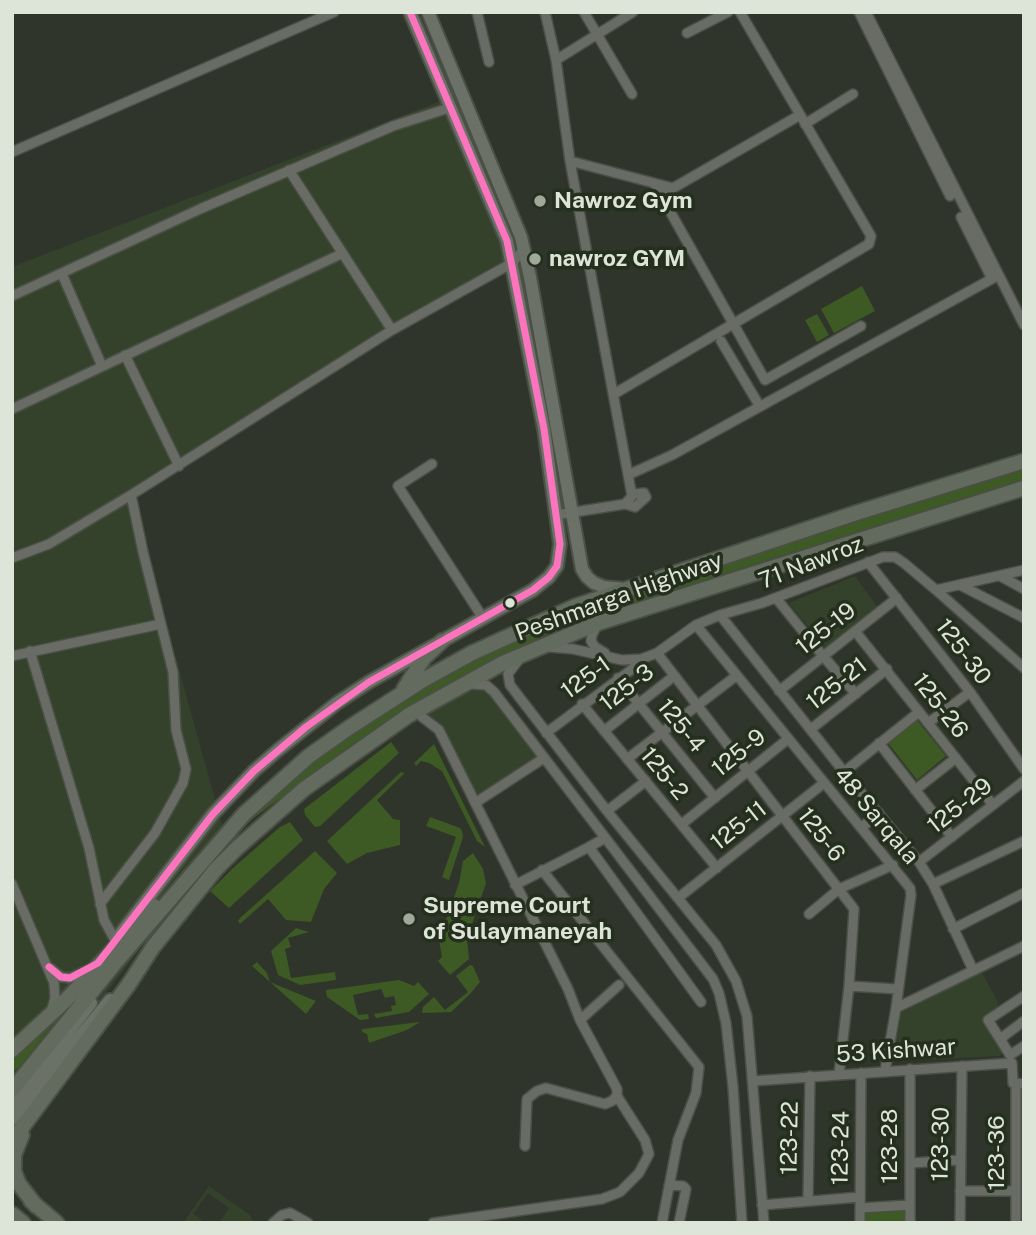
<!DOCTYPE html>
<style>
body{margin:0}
#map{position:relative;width:1036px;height:1235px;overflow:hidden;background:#2f352a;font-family:"Public Sans",sans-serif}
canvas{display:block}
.frame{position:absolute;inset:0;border:14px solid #dde4d8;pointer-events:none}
</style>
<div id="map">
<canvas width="1036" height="1235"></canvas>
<div class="frame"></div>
</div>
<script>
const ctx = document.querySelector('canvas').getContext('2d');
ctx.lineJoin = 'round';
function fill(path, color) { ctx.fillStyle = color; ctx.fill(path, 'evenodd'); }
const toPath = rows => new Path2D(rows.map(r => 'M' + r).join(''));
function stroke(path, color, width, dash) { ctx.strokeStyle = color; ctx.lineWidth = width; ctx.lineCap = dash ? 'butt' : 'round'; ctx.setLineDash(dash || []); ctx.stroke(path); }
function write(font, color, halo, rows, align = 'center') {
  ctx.font = font + ' "Public Sans",sans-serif'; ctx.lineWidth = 7; ctx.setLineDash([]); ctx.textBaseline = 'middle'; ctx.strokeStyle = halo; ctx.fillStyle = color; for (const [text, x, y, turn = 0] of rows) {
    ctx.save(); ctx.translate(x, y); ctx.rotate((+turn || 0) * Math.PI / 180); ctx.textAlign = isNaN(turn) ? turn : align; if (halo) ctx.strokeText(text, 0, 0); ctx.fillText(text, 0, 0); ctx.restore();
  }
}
fill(toPath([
 [456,95,511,225,519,260,413,319,131,496,227,843,168,913,12,1114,12,267],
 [855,576,878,608,825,647,789,603],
 [476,684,486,685,544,758,475,803,439,730,424,716],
 [981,971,998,1002,997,1009,983,1018,1004,1050,1000,1056,894,1061,901,1013],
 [209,1186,250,1215,254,1223,219,1223,229,1208,208,1193,193,1214,205,1223,183,1223]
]), '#35422b');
fill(toPath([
 [862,286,875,311,834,333,821,309],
 [817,314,829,335,817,342,805,320],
 [1024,469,1024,479,578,620,541,637,456,679,409,707,351,745,255,817,231,839,229,838,274,791,343,738,431,683,545,624,650,587],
 [917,720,946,756,917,780,888,743],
 [391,742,399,753,320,826,315,827,305,815,304,809],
 [434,744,485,847,477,841,442,771,429,763,421,761,416,766,414,763],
 [401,772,405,773,377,800,393,819,400,820,400,845,367,853,347,864,327,841],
 [430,817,460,828,462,831,463,837,449,880,442,877,456,837,426,826],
 [290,822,303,840,229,908,210,891,233,868,280,827],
 [315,851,337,873,324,889,311,922,286,920,268,899,240,924,238,921,240,918],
 [473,853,483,869,486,883,467,939,469,959,450,975,438,961,442,957,439,940,459,883,463,861],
 [296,928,309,932,288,938,291,947,285,949,291,978,335,972,336,980,300,985,278,975,271,951],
 [257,962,267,973,270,982,316,1001,306,1014,252,966],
 [470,965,473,966,480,982,470,994,451,1012,422,1013,423,1007,434,997,445,1010,468,992,456,976],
 [399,980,414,986,418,982,429,994,409,1012,376,1018,374,1014,392,1011,391,1006,396,1005,394,996,385,998,381,989,353,995,358,1015,368,1014,369,1019,360,1020,327,997,326,990],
 [84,986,19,1067,12,1072,12,1055],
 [420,1022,407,1030,369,1043,367,1034,362,1032,362,1029],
 [905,1210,905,1223,865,1223,865,1213]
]), '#3d5924');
const minor = toPath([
 [477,12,489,62],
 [545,12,556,60,570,161,632,496],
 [584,12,632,94],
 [859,12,950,196],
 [866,12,1024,325],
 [687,33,728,12],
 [556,60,633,12],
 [805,124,853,94],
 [12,152,334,12],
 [570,161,673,188],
 [289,170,392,330],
 [654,183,765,380,861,326],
 [661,195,800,115],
 [961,217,992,279],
 [62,274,102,366],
 [12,296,200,209,393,126,449,108],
 [721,341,759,405],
 [125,355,179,466],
 [614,394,869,244,871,236,740,12],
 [12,409,341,254],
 [432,464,398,486,483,618],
 [628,475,672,455,997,276],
 [556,515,625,504,635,507,646,497,644,493,634,494,625,504],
 [12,558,49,544,131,495,392,330,512,263,524,249],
 [868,562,970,692,1024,769],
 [1000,576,1024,589],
 [960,585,1024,618],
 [936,590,1024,668],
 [776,598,823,656,856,694],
 [720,615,844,772,919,862,933,884,973,970],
 [598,623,592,635,591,641,595,647,605,653],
 [696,625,910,888,911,895,896,1008,885,1071],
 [855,631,993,805],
 [549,647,573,649,622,660,641,659,657,653,696,625,720,615,762,603,883,557,895,557,904,563,936,590,1024,570],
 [30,651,89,848,104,920,115,940],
 [657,653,854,909,849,986,839,1074],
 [12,656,161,624],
 [520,658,508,674,510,685,607,811,716,945,736,981,747,1016,764,1223],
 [618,678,715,798],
 [470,684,486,685,494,692,713,979,719,993,726,1023,733,1087,742,1223],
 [779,691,897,598],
 [582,704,717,868],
 [422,717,439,730,568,989,580,1020,619,985],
 [928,723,970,692],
 [811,729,887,669],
 [604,731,674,676],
 [546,733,643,661],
 [879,743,952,837],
 [627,759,736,676],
 [844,772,919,712],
 [915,790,956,758],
 [475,803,544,758],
 [607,811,646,781],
 [682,824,788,739],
 [862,827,879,813],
 [605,838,589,847,701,1002],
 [919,862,1024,781],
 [542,870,699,1067,696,1093,678,1140,662,1223],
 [12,884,54,983,55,998,51,1013],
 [933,884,1024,841],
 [515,885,589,847],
 [678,898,824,783],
 [100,904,155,833,183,783,186,769,176,730,173,672,143,552,131,495],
 [809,914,839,889,893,865],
 [953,929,1024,893],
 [50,968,61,977,70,978,90,969],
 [849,986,897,989],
 [896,1008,1024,946],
 [1000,1039,1024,1021],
 [1010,1055,988,1020,1024,996],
 [1010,1055,1024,1046],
 [910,1069,910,1223],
 [753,1081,1012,1063,1013,1083,1024,1084],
 [525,1146,527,1099,537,1091,546,1088,605,1104,612,1101,617,1096,617,1089,580,1020],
 [910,1163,960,1160],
 [669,1185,683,1186,686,1189,679,1223],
 [960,1191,1016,1191],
 [808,1201,810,1076],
 [762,1205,860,1197],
 [860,1208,910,1205],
 [273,1223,282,1215,290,1213,308,1223],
 [433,1223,602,1199,620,1192,639,1173,649,1154,645,1140,617,1096],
 [860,1223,861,1073],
 [960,1223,962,1066],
 [1016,1223,1016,1084]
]);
const major = toPath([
 [428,12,521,237,530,277,582,569,587,577,594,583,604,587,624,589],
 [118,937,213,814,254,771,278,750,337,703,369,682,533,590,549,577,557,566,560,544,544,429,507,241,410,12],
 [12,1103,91,1003],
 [12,1119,110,1000]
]);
const highway = toPath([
 [404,689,424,658,442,641],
 [12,1050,66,1000,154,906],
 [12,1090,115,963,244,814,309,756,350,727,423,680,472,653,576,606,856,513,1024,461],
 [22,1135,14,1155,14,1172,19,1184,36,1206],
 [12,1141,129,984,153,947,216,869,237,848,304,789,409,715,503,663,598,623,1024,488],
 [31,1201,57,1223],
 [12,1214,23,1223]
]);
stroke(minor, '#4b5047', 12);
stroke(major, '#4b5047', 16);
stroke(highway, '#4b5047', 18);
stroke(minor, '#686c65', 9);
stroke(major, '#6b7166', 12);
stroke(highway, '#636b5e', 14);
stroke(toPath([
 [49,967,61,977,70,978,98,963,213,814,254,771,306,727,369,682,533,590,549,577,557,566,560,544,544,429,507,241,410,12]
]), '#fc73be', 7);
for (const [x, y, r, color] of [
 [540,201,7,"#a0a79b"],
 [535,259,7,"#a0a79b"],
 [510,603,6,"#dde4d8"],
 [409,919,7,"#a0a79b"]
]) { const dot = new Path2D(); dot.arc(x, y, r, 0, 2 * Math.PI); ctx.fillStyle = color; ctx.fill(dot); stroke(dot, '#242f1d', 2.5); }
write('bold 23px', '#dde4d8', '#242f1d', [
 ["Nawroz Gym",554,201],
 ["nawroz GYM",549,259],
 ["Supreme Court",423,906],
 ["of Sulaymaneyah",423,932]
], 'left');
write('23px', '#dde4d8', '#242f1d', [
 ["71 Nawroz",811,563,-21],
 ["Peshmarga Highway",619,597,-20],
 ["125-19",826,629,-38],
 ["125-30",963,652,53],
 ["125-1",586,678,-36],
 ["125-21",837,684,-38],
 ["125-3",627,688,-38],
 ["125-26",940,706,52],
 ["125-4",681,726,51],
 ["125-9",739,753,-39],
 ["125-2",664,774,50],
 ["125-29",960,806,-38],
 ["48 Sarqala",876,816,50],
 ["125-11",739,826,-38],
 ["125-6",821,835,52],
 ["53 Kishwar",896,1051,-4],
 ["123-22",790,1138,-89],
 ["123-30",941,1144,-89],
 ["123-28",890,1146,-90],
 ["123-24",841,1148,-89],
 ["123-36",997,1153,-90]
]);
</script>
